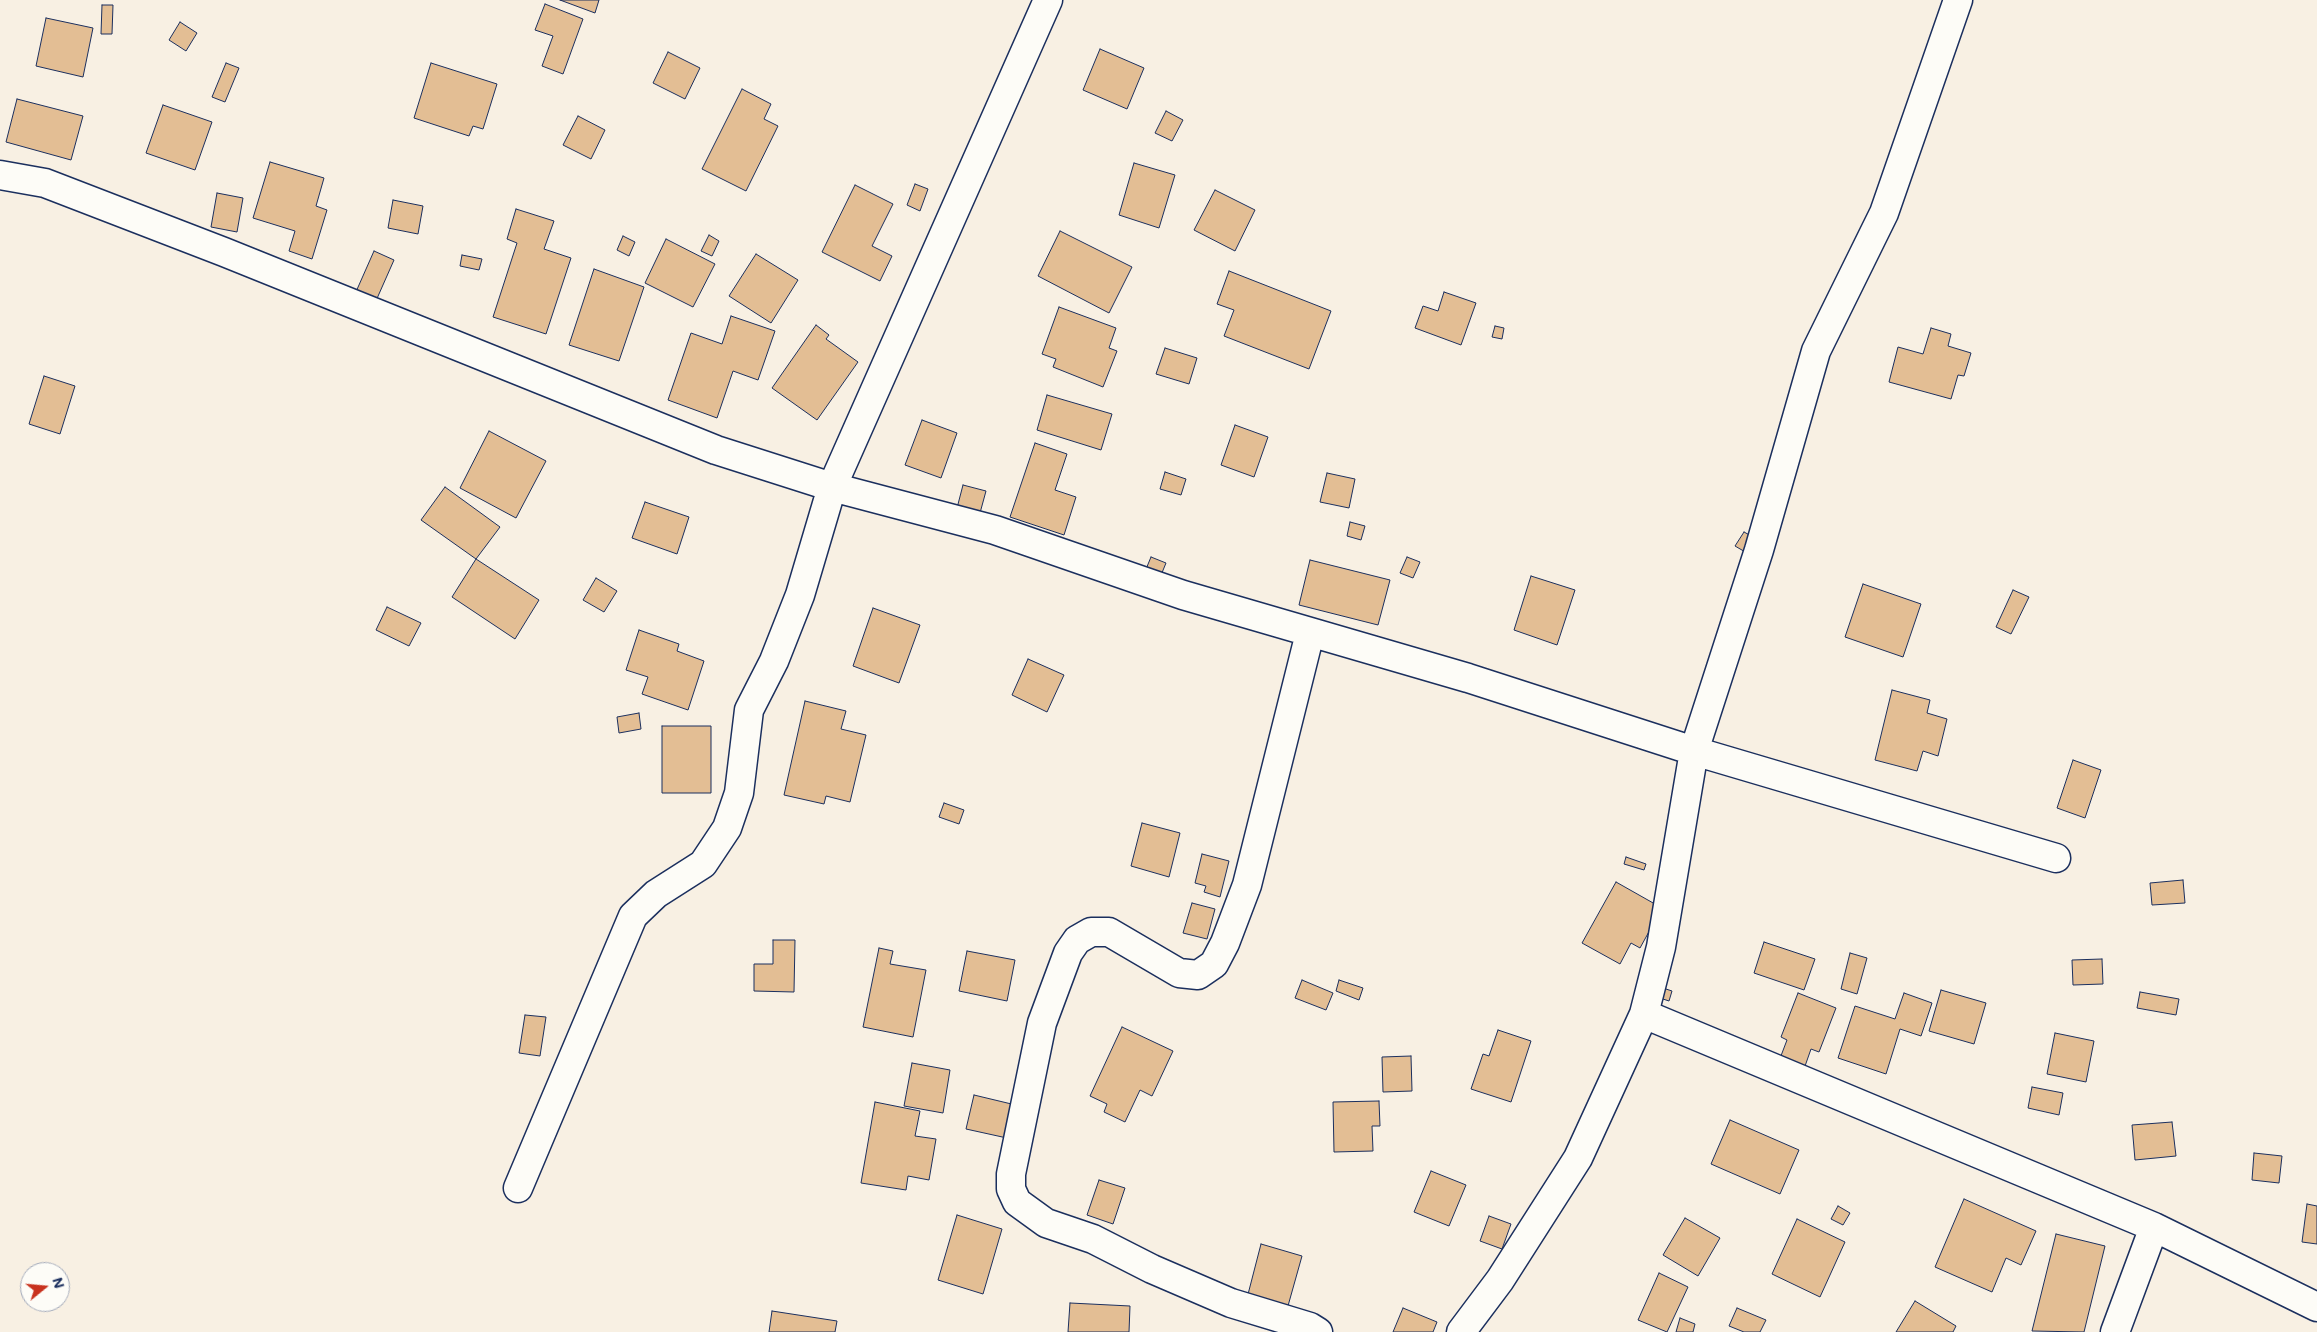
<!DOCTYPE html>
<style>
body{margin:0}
#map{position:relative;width:2317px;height:1332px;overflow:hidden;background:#f8f0e3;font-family:Mali,sans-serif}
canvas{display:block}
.north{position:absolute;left:20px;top:1262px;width:50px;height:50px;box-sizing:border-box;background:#fdfcf7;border:1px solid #a3aaba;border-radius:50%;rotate:73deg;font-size:14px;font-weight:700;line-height:20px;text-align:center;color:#1b2f5e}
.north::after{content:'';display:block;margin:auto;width:18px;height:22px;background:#c8321e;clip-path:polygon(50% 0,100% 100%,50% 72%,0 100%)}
</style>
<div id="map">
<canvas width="2317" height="1332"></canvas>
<div class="north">N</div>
</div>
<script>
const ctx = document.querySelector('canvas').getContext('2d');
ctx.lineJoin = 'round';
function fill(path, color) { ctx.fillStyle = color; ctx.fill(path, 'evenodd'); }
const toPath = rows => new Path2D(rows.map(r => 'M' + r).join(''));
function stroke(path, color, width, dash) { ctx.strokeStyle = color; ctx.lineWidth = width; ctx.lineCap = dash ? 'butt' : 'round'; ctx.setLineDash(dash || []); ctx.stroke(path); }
const building = toPath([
 [560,0,599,0,595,13,560,0],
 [545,4,583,19,563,74,542,66,553,36,535,30,545,4],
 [102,5,113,5,112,34,101,34,102,5],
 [46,18,93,28,83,77,36,66,46,18],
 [180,22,197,33,186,51,169,40,180,22],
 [1100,49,1144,68,1127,109,1083,90,1100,49],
 [668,52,700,68,685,99,653,83,668,52],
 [226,63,239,68,225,102,212,97,226,63],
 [431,63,497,84,483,129,473,126,469,136,414,118,431,63],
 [742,89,771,104,764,119,778,126,746,191,702,169,742,89],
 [17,99,83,116,71,160,6,142,17,99],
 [163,105,212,122,195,170,146,153,163,105],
 [1166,111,1183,120,1172,141,1155,133,1166,111],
 [578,116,605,130,591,159,563,145,578,116],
 [270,162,324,178,316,206,327,210,312,259,289,251,295,231,253,218,270,162],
 [1134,163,1175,175,1159,228,1119,215,1134,163],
 [915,184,928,189,920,211,907,205,915,184],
 [855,185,893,204,872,246,892,256,880,281,822,252,855,185],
 [1215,190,1255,210,1235,251,1194,230,1215,190],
 [217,193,243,198,237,232,211,227,217,193],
 [393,200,423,206,418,234,388,228,393,200],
 [516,209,554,221,544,249,571,258,546,334,493,317,517,243,507,239,516,209],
 [1060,231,1132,267,1109,313,1038,276,1060,231],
 [709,235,719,241,712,256,701,251,709,235],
 [623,236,635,242,629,256,617,250,623,236],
 [666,239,715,264,693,307,645,283,666,239],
 [374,251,394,260,375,303,355,294,374,251],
 [756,254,798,280,771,323,729,296,756,254],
 [462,255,482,259,479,270,460,266,462,255],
 [594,269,644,287,619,361,569,345,594,269],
 [1229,271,1331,311,1309,369,1224,336,1234,310,1217,304,1229,271],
 [1444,292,1476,303,1461,345,1415,328,1423,306,1438,311,1444,292],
 [1059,307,1116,328,1109,348,1117,351,1103,387,1053,367,1056,359,1042,354,1059,307],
 [731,316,775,331,758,380,733,371,717,418,668,400,691,333,722,344,731,316],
 [816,325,829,335,826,339,858,362,817,420,772,388,816,325],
 [1495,326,1504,328,1502,339,1492,337,1495,326],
 [1931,328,1951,334,1948,346,1971,353,1964,376,1958,375,1951,399,1889,382,1898,347,1923,354,1931,328],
 [1165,348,1197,358,1189,384,1156,374,1165,348],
 [44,376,75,386,60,434,29,424,44,376],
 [1047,395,1112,414,1101,450,1037,430,1047,395],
 [922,420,957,433,941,478,905,465,922,420],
 [1235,425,1268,437,1254,477,1221,465,1235,425],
 [489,431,546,461,516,518,460,488,489,431],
 [1035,443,1067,454,1055,490,1076,497,1064,535,1010,517,1035,443],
 [1165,472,1186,479,1181,495,1160,489,1165,472],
 [1327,473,1355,479,1349,508,1320,502,1327,473],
 [963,485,986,491,980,513,957,508,963,485],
 [445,487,500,527,476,559,421,520,445,487],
 [645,502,689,517,677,554,632,538,645,502],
 [1350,522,1365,526,1361,540,1347,536,1350,522],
 [1744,532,1755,538,1747,553,1735,546,1744,532],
 [1151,557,1166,563,1159,580,1144,574,1151,557],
 [1407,557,1420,562,1413,578,1400,573,1407,557],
 [476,559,539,600,515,639,452,597,476,559],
 [1310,560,1390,580,1378,625,1299,605,1310,560],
 [1531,576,1575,590,1557,645,1514,630,1531,576],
 [596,578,617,591,604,612,583,600,596,578],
 [1863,584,1921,604,1903,657,1845,637,1863,584],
 [2013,590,2029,597,2011,634,1996,627,2013,590],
 [387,607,421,623,409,646,376,630,387,607],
 [873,608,920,625,899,683,853,666,873,608],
 [639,630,679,644,677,651,704,661,688,710,642,694,648,677,626,670,639,630],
 [1028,659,1064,675,1047,712,1012,695,1028,659],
 [1892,690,1930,700,1927,713,1947,719,1938,756,1923,751,1917,771,1875,760,1892,690],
 [805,701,846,711,841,729,866,735,850,802,826,796,824,804,784,795,805,701],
 [639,713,641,729,619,733,617,717,639,713],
 [662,726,711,726,711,793,662,793,662,726],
 [2073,760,2101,770,2085,818,2057,808,2073,760],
 [944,803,964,810,959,824,939,817,944,803],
 [1142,823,1180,833,1169,877,1131,866,1142,823],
 [1202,854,1229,861,1220,897,1204,892,1206,886,1195,883,1202,854],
 [1626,857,1646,864,1644,870,1624,864,1626,857],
 [2183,880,2185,903,2152,905,2150,883,2183,880],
 [1616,882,1662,908,1640,948,1631,943,1620,964,1582,943,1616,882],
 [1192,903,1215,909,1207,939,1183,933,1192,903],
 [773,940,795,940,794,992,754,991,754,964,773,964,773,940],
 [1764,942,1815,959,1804,990,1754,973,1764,942],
 [879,948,893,951,890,964,926,970,913,1037,863,1027,879,948],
 [967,951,1015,960,1007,1001,959,991,967,951],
 [1850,953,1867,958,1857,994,1841,989,1850,953],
 [2102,959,2103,984,2073,985,2072,960,2102,959],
 [1302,980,1333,993,1326,1010,1295,998,1302,980],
 [1339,980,1363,988,1359,1000,1336,991,1339,980],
 [1654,985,1672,991,1669,1001,1651,995,1654,985],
 [1941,990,1986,1003,1974,1044,1929,1031,1941,990],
 [2140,992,2179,999,2176,1015,2137,1008,2140,992],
 [1798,993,1836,1008,1819,1052,1811,1049,1804,1069,1779,1061,1787,1040,1781,1037,1798,993],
 [1904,993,1932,1003,1921,1036,1900,1029,1886,1074,1838,1058,1855,1006,1895,1019,1904,993],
 [525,1015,546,1017,540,1056,519,1053,525,1015],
 [1122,1027,1173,1051,1152,1096,1140,1090,1125,1122,1104,1112,1107,1104,1090,1096,1122,1027],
 [1498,1030,1531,1041,1511,1102,1471,1089,1483,1054,1489,1056,1498,1030],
 [2055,1033,2094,1041,2086,1082,2047,1074,2055,1033],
 [1411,1056,1412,1091,1383,1092,1382,1057,1411,1056],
 [912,1063,950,1070,943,1113,904,1106,912,1063],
 [2032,1087,2063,1093,2059,1115,2028,1108,2032,1087],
 [974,1095,1024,1107,1016,1140,966,1129,974,1095],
 [1379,1101,1380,1126,1372,1126,1373,1151,1334,1152,1333,1102,1379,1101],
 [875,1102,920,1111,915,1136,936,1139,929,1180,908,1176,906,1190,861,1183,875,1102],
 [1730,1120,1799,1150,1780,1194,1711,1164,1730,1120],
 [2172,1122,2176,1156,2135,1160,2132,1125,2172,1122],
 [2254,1153,2282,1156,2279,1183,2252,1180,2254,1153],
 [1431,1171,1466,1185,1449,1226,1414,1212,1431,1171],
 [1099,1180,1125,1188,1113,1224,1087,1215,1099,1180],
 [1964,1199,2036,1231,2021,1265,2006,1258,1992,1292,1935,1267,1964,1199],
 [2307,1204,2317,1206,2317,1244,2302,1242,2307,1204],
 [1838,1206,1850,1213,1843,1225,1831,1219,1838,1206],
 [957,1215,1002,1229,983,1294,938,1280,957,1215],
 [1489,1216,1511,1224,1502,1249,1480,1241,1489,1216],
 [1685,1218,1720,1238,1698,1276,1663,1255,1685,1218],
 [1797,1219,1845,1242,1820,1297,1772,1274,1797,1219],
 [2056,1234,2105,1246,2084,1332,2032,1331,2056,1234],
 [1261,1244,1302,1256,1286,1313,1246,1302,1261,1244],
 [1659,1273,1688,1287,1667,1332,1638,1320,1659,1273],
 [1915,1301,1956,1326,1953,1332,1896,1332,1915,1301],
 [1070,1303,1130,1306,1129,1332,1068,1332,1070,1303],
 [1403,1308,1437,1322,1433,1332,1393,1332,1403,1308],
 [1737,1308,1766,1320,1760,1332,1744,1332,1729,1326,1737,1308],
 [772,1311,837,1321,835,1332,769,1332,772,1311],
 [1680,1318,1695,1324,1693,1332,1676,1332,1680,1318]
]);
fill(building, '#e3be94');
stroke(building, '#1b2f5e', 1);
const minor = toPath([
 [0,175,45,183,224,252,716,450,832,487,995,530,1183,595,1468,678,1694,751,2056,858],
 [1310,633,1247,885,1225,943,1214,964,1198,975,1179,973,1109,932,1091,932,1077,940,1068,953,1042,1023,1011,1174,1011,1189,1017,1202,1046,1223,1093,1239,1152,1269,1231,1303,1310,1327,1318,1332],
 [1644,1014,2154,1227,2317,1307],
 [518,1188,633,916,656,894,703,864,727,828,739,793,749,710,774,661,800,595,832,487,1048,0],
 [1461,1332,1500,1280,1578,1158,1644,1014,1661,947,1694,751,1759,550,1816,351,1884,213,1958,0],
 [2115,1332,2154,1227]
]);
stroke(minor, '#1b2f5e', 31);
stroke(minor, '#fdfcf7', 28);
</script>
